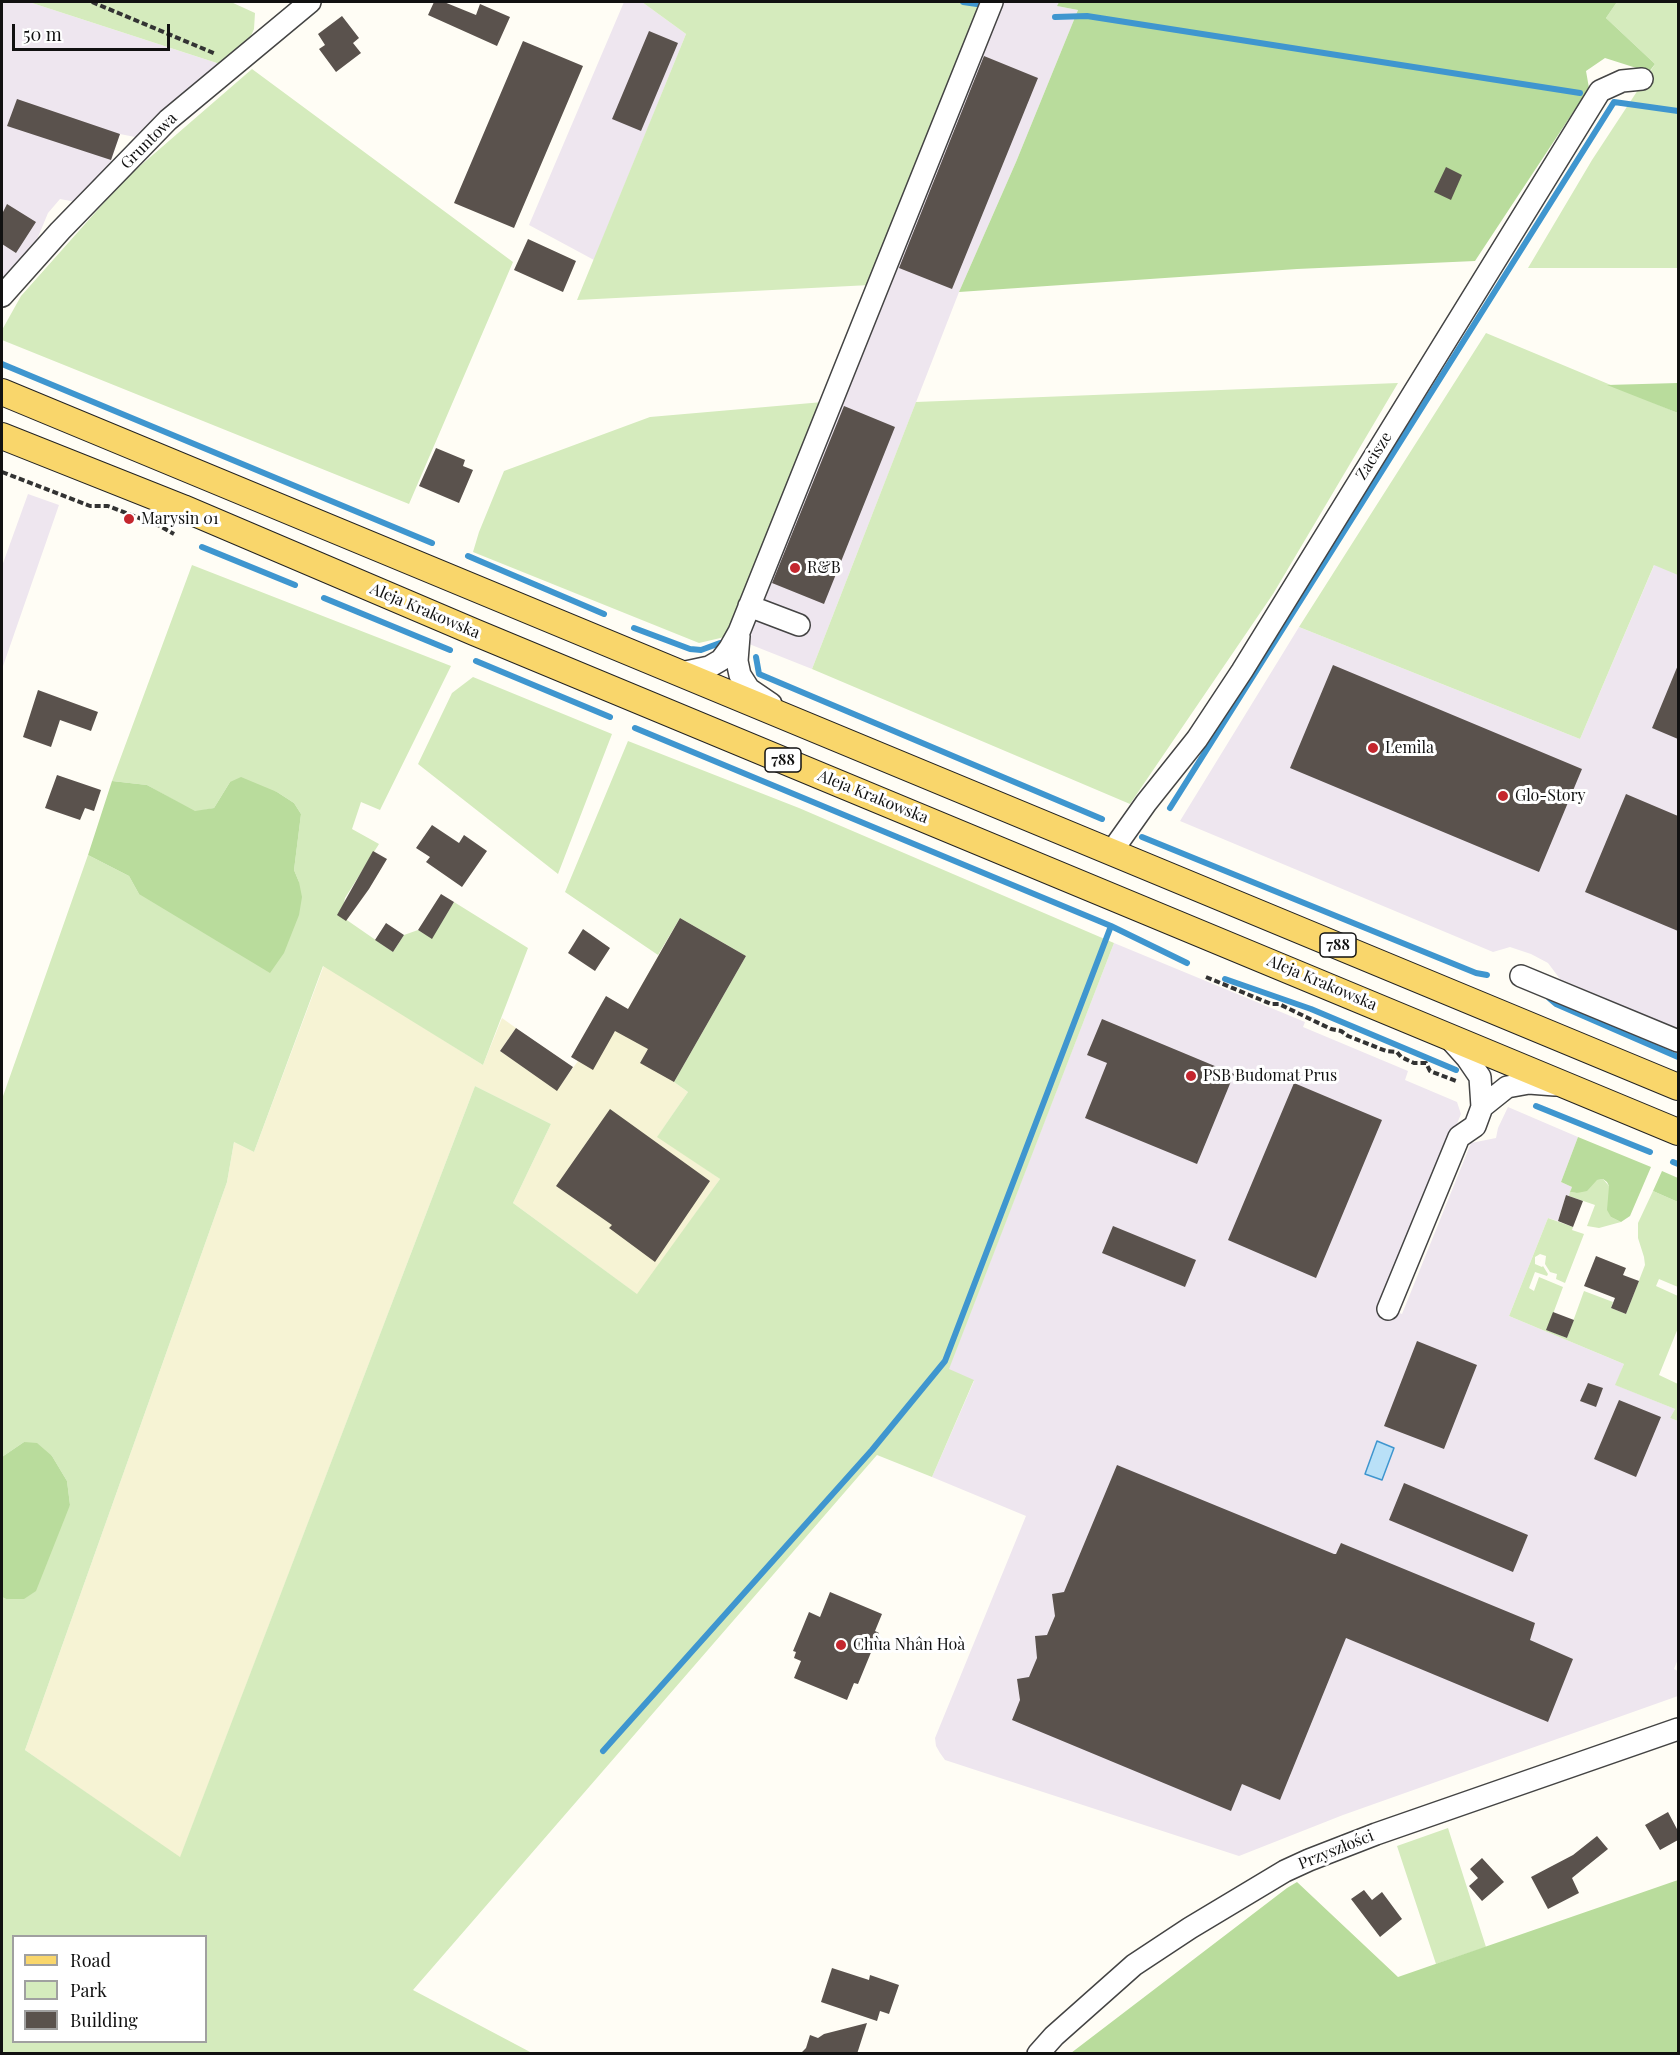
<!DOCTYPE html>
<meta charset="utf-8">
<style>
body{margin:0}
#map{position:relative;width:1680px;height:2055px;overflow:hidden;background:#fffdf5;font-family:"Playfair Display",serif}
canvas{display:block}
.frame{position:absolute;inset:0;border:3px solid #111;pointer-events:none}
.legend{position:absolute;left:12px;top:1935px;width:195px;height:108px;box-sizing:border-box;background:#fff;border:2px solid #a0a0a0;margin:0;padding:8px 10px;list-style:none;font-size:18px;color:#111}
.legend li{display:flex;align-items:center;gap:12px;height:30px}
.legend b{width:30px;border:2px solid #a0a0a0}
.scale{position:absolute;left:12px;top:24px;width:158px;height:27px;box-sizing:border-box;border:3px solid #111;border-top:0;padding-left:8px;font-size:18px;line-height:21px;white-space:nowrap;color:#111;-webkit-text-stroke:4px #fff;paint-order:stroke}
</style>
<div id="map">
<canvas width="1680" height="2055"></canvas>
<div class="frame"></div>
<ul class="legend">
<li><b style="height:8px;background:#f9d66b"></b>Road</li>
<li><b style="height:16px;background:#d5ebbd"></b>Park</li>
<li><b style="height:16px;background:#5a524d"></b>Building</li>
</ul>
<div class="scale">50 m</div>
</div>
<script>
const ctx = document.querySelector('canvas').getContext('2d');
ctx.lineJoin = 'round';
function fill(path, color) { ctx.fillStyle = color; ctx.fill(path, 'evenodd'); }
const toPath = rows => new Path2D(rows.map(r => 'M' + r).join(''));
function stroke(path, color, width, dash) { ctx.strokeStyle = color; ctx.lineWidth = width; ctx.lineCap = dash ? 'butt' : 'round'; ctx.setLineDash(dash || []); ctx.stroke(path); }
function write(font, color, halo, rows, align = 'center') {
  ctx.font = font + ' "Playfair Display",serif'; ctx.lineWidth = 6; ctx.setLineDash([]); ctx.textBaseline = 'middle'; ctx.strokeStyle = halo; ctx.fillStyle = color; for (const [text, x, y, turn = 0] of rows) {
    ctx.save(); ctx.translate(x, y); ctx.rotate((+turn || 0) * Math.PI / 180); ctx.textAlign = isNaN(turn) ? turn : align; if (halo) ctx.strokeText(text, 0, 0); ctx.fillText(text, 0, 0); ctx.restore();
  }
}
fill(toPath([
 [2,2,29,2,223,65,140,138,120,134,111,161,76,202,60,199,48,213,33,249,2,285],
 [624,2,642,2,686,34,594,260,529,225],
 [986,2,1059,2,1057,6,1078,10,1016,162,959,292,812,669,729,636],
 [28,494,59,505,2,669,2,566],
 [1678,509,1678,1029,1560,979,1548,963,1531,954,1510,947,1493,952,1180,821,1299,627,1580,739],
 [1114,943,1305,1022,1303,1027,1408,1071,1405,1080,1457,1102,1461,1114,1381,1306,1402,1314,1471,1143,1496,1138,1498,1128,1508,1107,1578,1137,1561,1182,1572,1187,1569,1196,1566,1195,1558,1221,1548,1218,1509,1316,1624,1364,1616,1385,1675,1409,1670,1418,1678,1421,1678,1659,1674,1669,1678,1671,1678,1696,1343,1815,1239,1856,945,1760,940,1753,936,1746,935,1738,1026,1516,932,1477,974,1381,948,1370]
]), '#eee6ef');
fill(toPath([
 [680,918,746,956,674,1082,688,1092,658,1136,720,1179,638,1295,513,1203,551,1124,475,1086,180,1858,25,1750,227,1182,234,1142,254,1152,324,965,483,1065,502,1018,516,1028,500,1051,557,1090,578,1061,615,1031,640,1016,628,1009]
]), '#f6f3d4');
fill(toPath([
 [29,2,231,2,255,13,254,29,250,38,223,65],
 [642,2,986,2,870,285,577,300,686,34],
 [1617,2,1678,2,1678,268,1528,268,1592,160,1655,64,1606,18],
 [252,69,513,262,409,504,2,340,2,330,21,296,125,179],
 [1486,333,1678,413,1678,575,1654,565,1580,739,1299,627],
 [1398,383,1273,594,1130,804,812,669,916,402],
 [823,402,729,636,699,643,473,552,479,532,504,471,650,417],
 [192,565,451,666,380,810,361,802,352,829,379,844,345,898,341,916,393,952,404,935,418,930,432,938,454,902,528,948,483,1065,323,966,254,1152,234,1142,227,1182,25,1750,180,1857,475,1086,551,1124,513,1203,637,1294,720,1179,657,1137,688,1092,674,1082,746,956,680,918,658,955,565,892,628,741,799,808,1114,943,949,1369,974,1380,932,1477,877,1455,413,1990,532,2053,2,2053,2,1597,6,1599,70,1505,67,1481,52,1456,24,1442,2,1457,2,1099,88,855,129,876,139,894,299,882,294,870,301,814,294,803,277,792,230,782,214,808,195,812,147,785,112,781],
 [14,1936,206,1936,206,2042,14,2042],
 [473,677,612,734,558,874,418,764,452,693],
 [1603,1179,1609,1186,1609,1201,1611,1217,1621,1222,1599,1228,1587,1226,1595,1205,1569,1196,1570,1192,1577,1193,1596,1180],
 [1653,1191,1678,1202,1678,1287,1659,1279,1656,1286,1678,1296,1678,1328,1659,1375,1678,1384,1678,1421,1670,1418,1675,1409,1615,1385,1624,1364,1509,1316,1548,1218,1573,1227,1572,1230,1584,1234,1565,1283,1556,1279,1557,1274,1550,1272,1545,1264,1546,1256,1540,1254,1535,1257,1535,1264,1542,1267,1543,1266,1548,1274,1547,1276,1535,1272,1529,1288,1534,1291,1539,1277,1563,1287,1547,1330,1567,1338,1584,1291,1613,1302,1611,1308,1626,1314,1645,1265,1644,1257,1638,1238,1638,1223],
 [1448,1828,1486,1947,1436,1964,1397,1846]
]), '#d5ebbd');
fill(toPath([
 [1059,2,1617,2,1606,18,1655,64,1649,72,1605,58,1586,71,1589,88,1475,261,1297,269,959,292,1016,162,1078,10,1057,6],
 [1678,383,1678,413,1607,385],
 [241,777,277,792,294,803,301,814,294,870,299,882,302,897,299,915,284,953,270,973,139,894,129,876,88,855,112,781,147,785,195,811,214,808,230,782],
 [1578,1137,1651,1167,1630,1216,1621,1222,1611,1217,1607,1210,1609,1186,1607,1182,1603,1179,1597,1180,1587,1191,1577,1193,1570,1192,1572,1187,1561,1182],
 [1662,1171,1678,1178,1678,1202,1653,1191],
 [24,1442,37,1443,52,1456,67,1481,70,1505,36,1591,24,1599,6,1599,2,1597,2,1457],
 [1678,1880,1678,2053,1071,2053,1287,1888,1297,1882,1398,1977]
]), '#b9dc9c');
const water = toPath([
 [1377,1441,1394,1448,1382,1480,1365,1474,1377,1441]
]);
fill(water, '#b9e0f7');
stroke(water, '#3f96cf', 1.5);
stroke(toPath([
 [963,2,977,4],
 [1055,17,1087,16,1580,93],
 [2,364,432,543],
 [202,547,295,585],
 [468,556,604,614],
 [324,598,450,650],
 [634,628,690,649,701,650,720,643],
 [756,657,759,674,1102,819],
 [476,661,610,717],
 [635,728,1111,926,1187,963],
 [1170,808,1614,102,1678,111],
 [1142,837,1476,973,1487,975],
 [1225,979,1311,1009,1456,1070],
 [1549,998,1556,1004,1678,1057],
 [1536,1106,1650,1152],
 [1673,1162,1678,1164],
 [603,1751,872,1450,945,1361,1111,926]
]), '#3f96cf', 6);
fill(toPath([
 [434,2,444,2,476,15,480,4,510,17,497,46,428,15],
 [342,16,359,38,353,43,361,53,336,72,319,49,325,45,318,34],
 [649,31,678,43,641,131,612,119],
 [523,41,583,66,514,228,454,203],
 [984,56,1038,78,952,289,899,268],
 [17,99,120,134,111,160,7,126],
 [1446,167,1462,175,1451,200,1434,192],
 [7,204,36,222,16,253,2,244,2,214],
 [528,239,576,261,563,292,514,270],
 [844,406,895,427,824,604,772,583],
 [436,448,465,460,463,466,473,470,459,503,419,486],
 [1333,665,1582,769,1539,872,1290,768],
 [1678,665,1678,739,1652,728],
 [38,690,98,712,91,731,60,720,51,747,23,737],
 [57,775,101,790,94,811,85,808,80,820,45,808],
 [1626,794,1678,816,1678,931,1585,892],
 [432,825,459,843,464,835,487,851,462,887,426,862,430,857,416,848],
 [373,851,387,859,369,889,346,921,337,915],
 [441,894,454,902,432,939,418,930],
 [680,918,746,956,674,1082,640,1063,648,1049,615,1031,593,1070,571,1057,606,996,628,1009],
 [386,923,404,935,393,952,375,940],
 [583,929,610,948,595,971,568,953],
 [1102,1019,1234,1074,1197,1164,1085,1118,1107,1063,1087,1055],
 [516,1028,573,1067,557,1091,500,1051],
 [1294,1083,1382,1120,1316,1278,1228,1240],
 [610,1109,710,1181,655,1262,609,1228,612,1225,556,1186],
 [1566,1195,1583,1201,1573,1227,1558,1221],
 [1113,1226,1196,1260,1185,1287,1102,1253],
 [1596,1256,1626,1268,1623,1275,1639,1281,1626,1314,1611,1308,1615,1298,1584,1286],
 [1553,1312,1574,1320,1567,1338,1546,1330],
 [1417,1341,1477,1365,1444,1449,1384,1426],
 [1588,1383,1603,1388,1596,1407,1580,1401],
 [1619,1400,1661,1417,1636,1477,1594,1459],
 [1117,1465,1334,1554,1336,1554,1341,1543,1535,1623,1530,1640,1573,1659,1548,1722,1346,1638,1280,1800,1242,1784,1231,1811,1012,1720,1020,1700,1017,1679,1029,1677,1037,1658,1035,1636,1047,1635,1055,1616,1052,1594,1064,1592],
 [1404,1483,1528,1535,1513,1572,1389,1520],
 [830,1592,882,1614,875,1631,879,1633,858,1684,854,1683,847,1700,794,1678,801,1661,794,1658,796,1652,793,1651,809,1612,820,1617],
 [1668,1812,1678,1831,1678,1840,1660,1850,1645,1825],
 [1597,1836,1608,1849,1572,1878,1579,1893,1548,1909,1531,1877,1573,1855],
 [1482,1858,1504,1882,1482,1901,1469,1886,1478,1878,1470,1869],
 [1364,1890,1372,1900,1382,1892,1402,1919,1380,1937,1351,1899],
 [832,1968,869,1980,870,1975,899,1985,889,2014,880,2011,877,2021,821,2002],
 [867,2023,857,2054,800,2054,806,2048,810,2035,818,2038,824,2034]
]), '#5a524d');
const minor = toPath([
 [2,296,60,231,168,120,310,2],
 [749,606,799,625],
 [739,636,737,661,740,675,749,689,771,704],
 [681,673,709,667,721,660,730,648,739,632,992,2],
 [1112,851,1146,803,1197,739,1242,671,1600,91,1622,81,1642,79],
 [1521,976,1678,1041],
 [1482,1107,1507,1087,1529,1083,1555,1085],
 [1388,1309,1459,1137,1475,1126,1482,1107,1480,1077,1467,1058,1449,1038],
 [1038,2054,1054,2036,1134,1965,1190,1928,1285,1871,1309,1860,1376,1834,1678,1729]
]);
const major = toPath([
 [2,392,1678,1087],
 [2,436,183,508,474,632,1678,1132]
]);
stroke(minor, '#444', 24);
stroke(major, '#222', 28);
stroke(toPath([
 [92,2,216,54],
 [2,472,90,506,108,506,160,526,174,534],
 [1206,977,1271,1004,1279,1004,1331,1029,1341,1031,1348,1036,1386,1051,1397,1052,1401,1057,1414,1063,1426,1063,1430,1071,1456,1081]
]), '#333', 4, [6, 3]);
stroke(minor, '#fff', 21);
stroke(major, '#f9d66b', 26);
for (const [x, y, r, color] of [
 [129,519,6,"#c4262e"],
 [795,568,6,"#c4262e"],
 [1373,748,6,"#c4262e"],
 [1503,796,6,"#c4262e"],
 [1191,1076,6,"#c4262e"],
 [841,1645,6,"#c4262e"]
]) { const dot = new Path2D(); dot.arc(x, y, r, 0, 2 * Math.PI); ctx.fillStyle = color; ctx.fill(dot); stroke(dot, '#fff', 2); }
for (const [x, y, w] of [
 [783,760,36],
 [1338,945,36]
]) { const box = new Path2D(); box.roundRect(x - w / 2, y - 12, w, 24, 4.5); ctx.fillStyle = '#fff'; ctx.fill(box); stroke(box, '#111', 1.5); }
write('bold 15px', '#111', null, [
 ["788",783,760],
 ["788",1338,945]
]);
write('16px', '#111', '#fff', [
 ["Gruntowa",149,141,-45],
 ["Zacisze",1374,456,-58],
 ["Aleja Krakowska",425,611,23],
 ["Aleja Krakowska",873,797,22],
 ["Aleja Krakowska",1322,983,23],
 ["Przyszłości",1336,1850,-22]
]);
write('16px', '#111', '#fff', [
 ["Marysin 01",141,519],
 ["R&B",807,568],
 ["Lemila",1385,748],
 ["Glo-Story",1515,796],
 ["PSB Budomat Prus",1203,1076],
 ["Chùa Nhân Hoà",853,1645]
], 'left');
</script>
